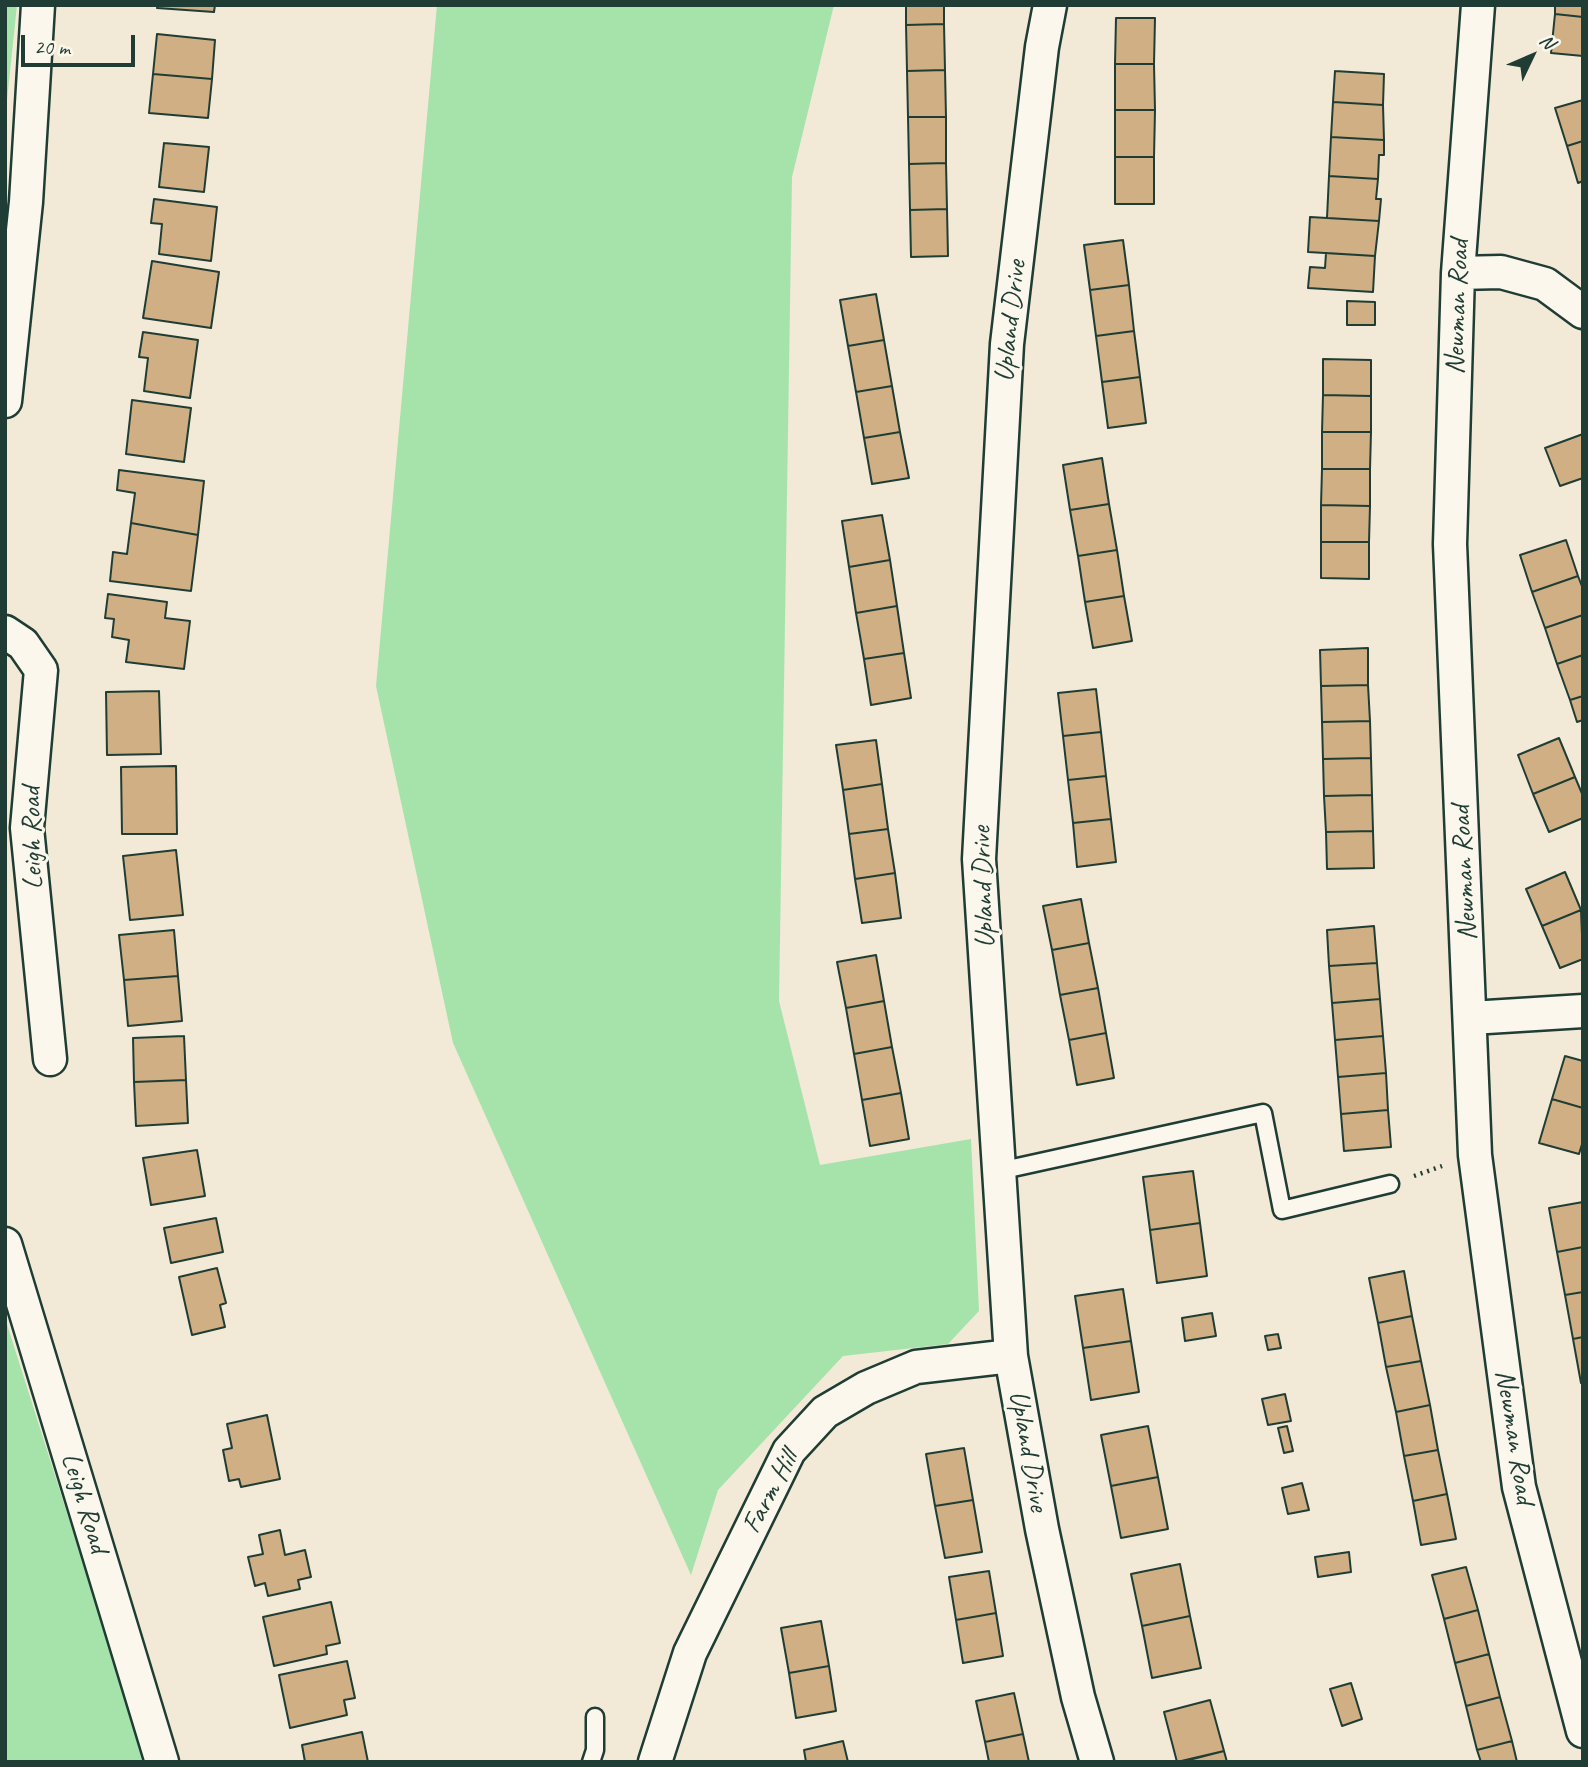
<!DOCTYPE html>
<style>
body{margin:0}
#map{position:relative;width:1588px;height:1767px;overflow:hidden;background:#f2e9d7;font-family:Caveat,sans-serif}
canvas{display:block}
.frame{position:absolute;inset:0;border:7px solid #1f3d34;pointer-events:none}
.north{position:absolute;left:1497px;top:21px;width:70px;height:70px;-webkit-text-stroke:5px #fbf7ec;paint-order:stroke;rotate:46deg;font-size:19px;font-weight:700;line-height:28px;text-align:center;color:#1f3d34}
.north::after{content:'';display:block;margin:auto;width:24px;height:32px;background:#1f3d34;clip-path:polygon(50% 0,100% 100%,50% 72%,0 100%)}
.scale{position:absolute;left:21px;top:35px;width:114px;height:32px;box-sizing:border-box;border:4px solid #1f3d34;border-top:0;padding-left:9px;font-size:21px;line-height:24px;white-space:nowrap;color:#1f3d34;-webkit-text-stroke:5px #fbf7ec;paint-order:stroke}
</style>
<div id="map">
<canvas width="1588" height="1767"></canvas>
<div class="frame"></div>
<div class="north">N</div>
<div class="scale">20 m</div>
</div>
<script>
const ctx = document.querySelector('canvas').getContext('2d');
ctx.lineJoin = 'round';
function fill(path, color) { ctx.fillStyle = color; ctx.fill(path, 'evenodd'); }
const toPath = rows => new Path2D(rows.map(r => 'M' + r).join(''));
function stroke(path, color, width, dash) { ctx.strokeStyle = color; ctx.lineWidth = width; ctx.lineCap = dash ? 'butt' : 'round'; ctx.setLineDash(dash || []); ctx.stroke(path); }
function write(font, color, halo, rows, align = 'center') {
  ctx.font = font + ' Caveat,sans-serif'; ctx.lineWidth = 6; ctx.setLineDash([]); ctx.textBaseline = 'middle'; ctx.strokeStyle = halo; ctx.fillStyle = color; for (const [text, x, y, turn = 0] of rows) {
    ctx.save(); ctx.translate(x, y); ctx.rotate((+turn || 0) * Math.PI / 180); ctx.textAlign = isNaN(turn) ? turn : align; if (halo) ctx.strokeText(text, 0, 0); ctx.fillText(text, 0, 0); ctx.restore();
  }
}
fill(toPath([
 [5,5,17,5,5,119],
 [437,5,834,5,792,177,779,1001,820,1165,971,1139,979,1311,948,1344,843,1356,718,1490,691,1575,453,1043,376,686],
 [5,1318,146,1762,5,1762]
]), '#a5e3ab');
const building = toPath([
 [158,5,215,5,214,12,157,8,158,5],
 [906,5,944,5,944,24,906,25,906,5],
 [1555,5,1583,5,1583,17,1555,14,1555,5],
 [1555,14,1583,17,1583,56,1551,53,1555,14],
 [1116,18,1155,18,1154,64,1115,64,1116,18],
 [944,24,945,70,907,71,906,25,944,24],
 [157,34,215,40,212,79,153,74,157,34],
 [1115,64,1154,64,1155,110,1115,110,1115,64],
 [945,70,946,117,908,117,907,71,945,70],
 [1335,71,1384,74,1383,105,1333,102,1335,71],
 [153,74,212,79,208,118,149,113,153,74],
 [1583,100,1583,141,1567,146,1555,108,1583,100],
 [1333,102,1383,105,1384,140,1331,137,1333,102],
 [1115,110,1155,110,1154,157,1115,157,1115,110],
 [908,117,946,117,946,163,909,164,908,117],
 [1331,137,1384,140,1384,155,1379,155,1378,179,1329,176,1331,137],
 [1583,141,1583,181,1578,183,1567,146,1583,141],
 [164,143,209,147,204,192,159,187,164,143],
 [1115,157,1154,157,1154,204,1115,204,1115,157],
 [946,163,947,209,910,210,909,164,946,163],
 [1329,176,1378,179,1376,199,1381,199,1379,221,1327,218,1329,176],
 [154,199,217,207,211,261,159,254,162,224,151,223,154,199],
 [947,209,948,256,911,257,910,210,947,209],
 [1310,217,1379,221,1375,256,1308,252,1310,217],
 [1123,240,1129,285,1090,290,1084,245,1123,240],
 [1326,253,1375,256,1373,292,1308,288,1310,267,1325,268,1326,253],
 [152,261,219,272,211,328,143,318,152,261],
 [1129,285,1134,331,1096,336,1090,290,1129,285],
 [876,294,884,340,848,346,840,300,876,294],
 [1347,301,1375,302,1375,325,1347,325,1347,301],
 [1134,331,1140,377,1102,382,1096,336,1134,331],
 [143,332,198,340,190,398,144,391,148,358,139,357,143,332],
 [884,340,892,386,856,392,848,346,884,340],
 [1323,359,1371,360,1371,396,1323,395,1323,359],
 [1140,377,1146,423,1108,428,1102,382,1140,377],
 [892,386,900,432,864,438,856,392,892,386],
 [1323,395,1371,396,1371,432,1322,432,1323,395],
 [132,400,191,408,184,462,126,454,132,400],
 [900,432,909,478,872,484,864,438,900,432],
 [1322,432,1371,432,1370,469,1322,469,1322,432],
 [1583,434,1583,478,1560,486,1545,448,1583,434],
 [1102,458,1109,504,1070,510,1063,465,1102,458],
 [1322,469,1370,469,1370,506,1321,505,1322,469],
 [119,470,204,481,198,535,131,523,135,493,117,490,119,470],
 [1109,504,1117,550,1078,556,1070,510,1109,504],
 [1321,505,1370,506,1369,542,1321,542,1321,505],
 [882,515,890,560,849,567,842,521,882,515],
 [131,523,198,535,191,591,110,581,113,552,127,554,131,523],
 [1566,540,1578,576,1532,592,1520,555,1566,540],
 [1321,542,1369,542,1369,579,1321,578,1321,542],
 [1117,550,1124,596,1085,602,1078,556,1117,550],
 [890,560,897,606,856,613,849,567,890,560],
 [1578,576,1583,589,1583,615,1545,628,1532,592,1578,576],
 [108,594,167,602,165,618,190,621,184,669,126,662,129,640,112,637,114,619,105,618,108,594],
 [1124,596,1132,641,1093,648,1085,602,1124,596],
 [897,606,904,653,864,659,856,613,897,606],
 [1583,615,1583,655,1557,664,1545,628,1583,615],
 [1368,648,1368,685,1321,686,1320,650,1368,648],
 [904,653,911,698,871,705,864,659,904,653],
 [1583,655,1583,696,1570,700,1557,664,1583,655],
 [1368,685,1370,721,1322,722,1321,686,1368,685],
 [1096,689,1101,732,1063,736,1058,693,1096,689],
 [159,691,161,754,107,755,106,692,159,691],
 [1583,696,1583,720,1577,722,1570,700,1583,696],
 [1370,721,1371,758,1323,759,1322,722,1370,721],
 [1101,732,1106,776,1068,780,1063,736,1101,732],
 [1559,738,1575,777,1533,794,1518,755,1559,738],
 [876,740,882,784,843,790,836,745,876,740],
 [1371,758,1372,795,1324,796,1323,759,1371,758],
 [176,766,177,834,122,834,121,767,176,766],
 [1106,776,1111,819,1073,823,1068,780,1106,776],
 [1575,777,1583,796,1583,818,1549,832,1533,794,1575,777],
 [882,784,888,829,849,834,843,790,882,784],
 [1372,795,1373,831,1326,832,1324,796,1372,795],
 [1111,819,1116,862,1077,867,1073,823,1111,819],
 [888,829,895,873,855,879,849,834,888,829],
 [1373,831,1374,868,1327,869,1326,832,1373,831],
 [176,850,183,915,130,920,123,856,176,850],
 [1565,872,1581,910,1542,926,1526,889,1565,872],
 [895,873,901,918,862,923,855,879,895,873],
 [1081,899,1089,943,1052,950,1043,906,1081,899],
 [1581,910,1583,959,1560,968,1542,926,1581,910],
 [1374,926,1377,963,1329,966,1327,930,1374,926],
 [174,930,178,976,124,980,119,935,174,930],
 [1089,943,1098,988,1060,995,1052,950,1089,943],
 [876,955,884,1001,846,1008,837,962,876,955],
 [1377,963,1380,999,1332,1003,1329,966,1377,963],
 [178,976,182,1021,128,1026,124,980,178,976],
 [1098,988,1106,1033,1069,1040,1060,995,1098,988],
 [1380,999,1383,1036,1335,1040,1332,1003,1380,999],
 [884,1001,892,1047,854,1054,846,1008,884,1001],
 [1106,1033,1114,1078,1077,1085,1069,1040,1106,1033],
 [184,1036,186,1080,134,1082,133,1038,184,1036],
 [1383,1036,1386,1073,1338,1077,1335,1040,1383,1036],
 [892,1047,901,1093,862,1100,854,1054,892,1047],
 [1565,1056,1583,1061,1583,1108,1552,1099,1565,1056],
 [1386,1073,1388,1110,1341,1114,1338,1077,1386,1073],
 [186,1080,188,1123,136,1126,134,1082,186,1080],
 [901,1093,909,1139,870,1146,862,1100,901,1093],
 [1552,1099,1583,1108,1583,1141,1579,1154,1539,1143,1552,1099],
 [1388,1110,1391,1147,1344,1151,1341,1114,1388,1110],
 [197,1150,205,1196,151,1205,143,1158,197,1150],
 [1193,1171,1200,1223,1150,1230,1143,1177,1193,1171],
 [1583,1202,1583,1247,1557,1252,1549,1208,1583,1202],
 [216,1218,223,1252,171,1263,164,1228,216,1218],
 [1200,1223,1207,1276,1157,1283,1150,1230,1200,1223],
 [1583,1247,1583,1292,1565,1295,1557,1252,1583,1247],
 [217,1268,226,1303,220,1305,225,1327,192,1335,179,1277,217,1268],
 [1404,1271,1412,1316,1378,1323,1369,1278,1404,1271],
 [1123,1289,1131,1341,1083,1348,1075,1296,1123,1289],
 [1583,1292,1583,1337,1573,1339,1565,1295,1583,1292],
 [1212,1313,1216,1336,1185,1341,1182,1318,1212,1313],
 [1412,1316,1421,1361,1386,1367,1378,1323,1412,1316],
 [1278,1334,1281,1348,1268,1350,1265,1336,1278,1334],
 [1583,1337,1583,1382,1581,1383,1573,1339,1583,1337],
 [1131,1341,1139,1392,1091,1400,1083,1348,1131,1341],
 [1421,1361,1430,1405,1396,1412,1386,1367,1421,1361],
 [1285,1394,1291,1421,1268,1425,1262,1399,1285,1394],
 [1430,1405,1438,1450,1404,1456,1396,1412,1430,1405],
 [267,1415,280,1479,241,1487,239,1479,229,1481,223,1450,232,1448,227,1424,267,1415],
 [1148,1426,1158,1477,1111,1486,1101,1435,1148,1426],
 [1287,1426,1293,1451,1284,1453,1278,1428,1287,1426],
 [964,1448,973,1500,935,1506,926,1454,964,1448],
 [1438,1450,1447,1494,1413,1501,1404,1456,1438,1450],
 [1158,1477,1168,1529,1121,1538,1111,1486,1158,1477],
 [1302,1483,1309,1510,1288,1514,1282,1488,1302,1483],
 [1447,1494,1456,1539,1421,1545,1413,1501,1447,1494],
 [973,1500,982,1552,945,1558,935,1506,973,1500],
 [280,1530,285,1555,305,1550,311,1577,298,1580,300,1589,268,1596,265,1583,255,1586,248,1557,263,1554,259,1535,280,1530],
 [1349,1552,1351,1572,1318,1577,1315,1557,1349,1552],
 [1180,1564,1190,1616,1142,1626,1131,1574,1180,1564],
 [1466,1567,1478,1610,1444,1619,1432,1575,1466,1567],
 [989,1571,996,1613,956,1620,949,1577,989,1571],
 [331,1602,340,1643,326,1646,327,1654,274,1666,263,1617,331,1602],
 [1478,1610,1489,1654,1455,1663,1444,1619,1478,1610],
 [996,1613,1003,1656,963,1663,956,1620,996,1613],
 [1190,1616,1201,1668,1152,1678,1142,1626,1190,1616],
 [821,1621,829,1666,789,1673,781,1628,821,1621],
 [1489,1654,1500,1697,1466,1706,1455,1663,1489,1654],
 [347,1661,355,1698,344,1700,347,1715,290,1728,279,1675,347,1661],
 [829,1666,836,1711,796,1718,789,1673,829,1666],
 [1351,1683,1362,1719,1342,1726,1330,1689,1351,1683],
 [1014,1693,1023,1734,985,1742,976,1701,1014,1693],
 [1500,1697,1512,1741,1477,1750,1466,1706,1500,1697],
 [1210,1700,1224,1751,1177,1762,1164,1712,1210,1700],
 [362,1732,368,1762,305,1762,302,1745,362,1732],
 [1023,1734,1029,1762,989,1762,985,1742,1023,1734],
 [843,1741,848,1762,806,1762,804,1750,843,1741],
 [1512,1741,1517,1762,1481,1762,1477,1750,1512,1741],
 [1224,1751,1227,1762,1181,1762,1224,1751]
]);
fill(building, '#cfaf83');
stroke(building, '#1f3d34', 2);
const lane = toPath([
 [999,1171,1263,1113,1282,1210,1390,1184],
 [591,1762,595,1750,595,1717]
]);
const street = toPath([
 [1050,5,1042,47,1007,344,979,859,1011,1356,1042,1529,1078,1697,1097,1762],
 [1478,5,1458,273,1450,544,1475,1155,1519,1487,1583,1731],
 [1458,273,1501,272,1545,284,1583,312],
 [5,401,26,202,38,5],
 [5,632,23,644,41,670,27,828,50,1059],
 [1471,1018,1583,1011],
 [5,1244,162,1762],
 [655,1762,690,1653,789,1451,825,1412,866,1388,916,1367,1011,1356]
]);
stroke(lane, '#1f3d34', 21);
stroke(street, '#1f3d34', 37);
stroke(toPath([
 [1414,1176,1442,1166]
]), '#1f3d34', 4.5, [2, 5]);
stroke(lane, '#fbf7ec', 16);
stroke(street, '#fbf7ec', 32);
write('28px', '#1f3d34', '#fbf7ec', [
 ["Newman Road",1458,307,-88],
 ["Upland Drive",1011,321,-84],
 ["Leigh Road",33,838,-91],
 ["Newman Road",1465,873,-93],
 ["Upland Drive",984,887,-92],
 ["Newman Road",1514,1437,81],
 ["Upland Drive",1028,1451,80],
 ["Farm Hill",771,1492,-62],
 ["Leigh Road",84,1503,73]
]);
</script>
